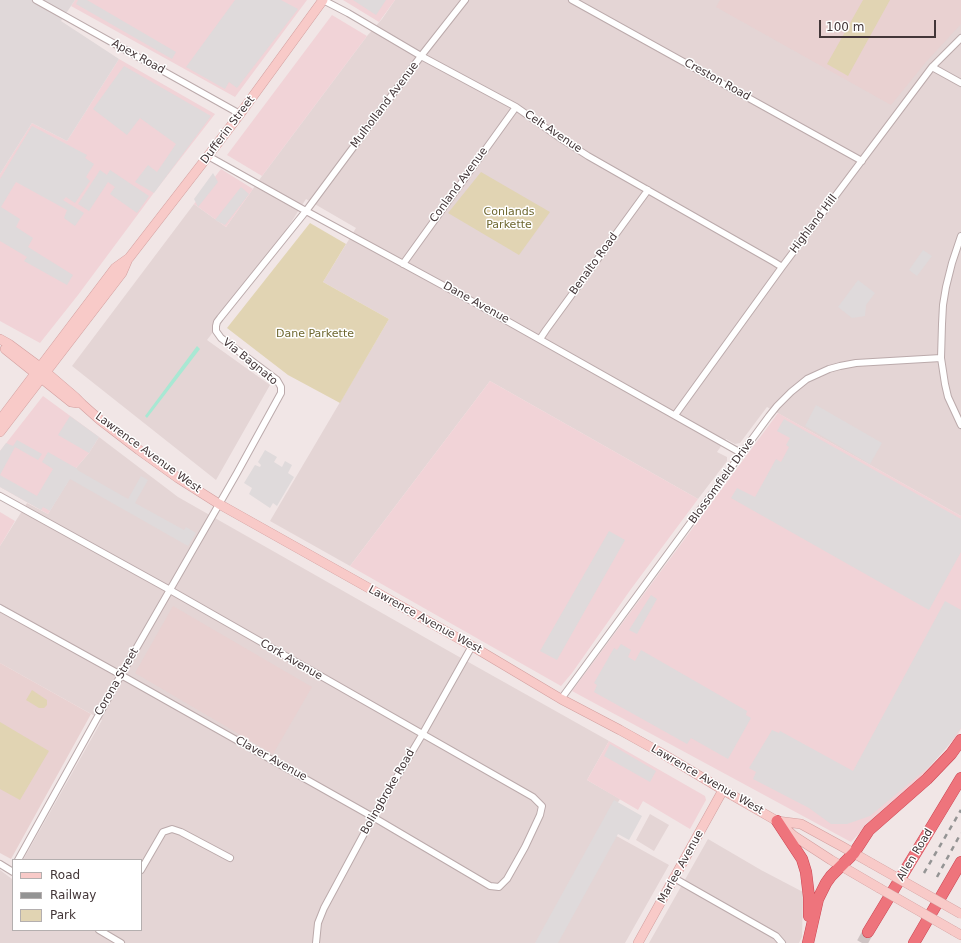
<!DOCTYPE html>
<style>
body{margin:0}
#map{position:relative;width:961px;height:943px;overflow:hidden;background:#f1e6e6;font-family:"DejaVu Sans",sans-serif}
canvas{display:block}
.legend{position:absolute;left:12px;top:859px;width:130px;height:72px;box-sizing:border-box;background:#fff;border:1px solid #b4afaf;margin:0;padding:5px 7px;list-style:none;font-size:12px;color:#433638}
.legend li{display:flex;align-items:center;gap:8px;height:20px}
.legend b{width:20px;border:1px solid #b4afaf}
.scale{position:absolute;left:819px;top:20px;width:117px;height:18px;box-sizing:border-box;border:2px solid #433638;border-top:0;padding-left:5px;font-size:12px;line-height:14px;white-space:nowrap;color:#433638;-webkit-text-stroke:3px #fff;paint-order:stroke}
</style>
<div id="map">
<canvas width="961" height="943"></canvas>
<ul class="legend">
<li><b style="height:5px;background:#f8cac8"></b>Road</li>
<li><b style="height:5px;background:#949494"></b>Railway</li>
<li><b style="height:11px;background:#e1d4b3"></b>Park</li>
</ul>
<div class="scale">100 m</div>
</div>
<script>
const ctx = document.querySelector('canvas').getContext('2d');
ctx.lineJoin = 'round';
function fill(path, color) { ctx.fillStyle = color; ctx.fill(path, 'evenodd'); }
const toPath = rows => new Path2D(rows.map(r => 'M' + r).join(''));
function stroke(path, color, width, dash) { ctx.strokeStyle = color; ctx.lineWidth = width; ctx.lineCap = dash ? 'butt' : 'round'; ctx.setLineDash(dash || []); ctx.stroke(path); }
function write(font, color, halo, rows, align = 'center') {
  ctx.font = font + ' "DejaVu Sans",sans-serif'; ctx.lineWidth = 3; ctx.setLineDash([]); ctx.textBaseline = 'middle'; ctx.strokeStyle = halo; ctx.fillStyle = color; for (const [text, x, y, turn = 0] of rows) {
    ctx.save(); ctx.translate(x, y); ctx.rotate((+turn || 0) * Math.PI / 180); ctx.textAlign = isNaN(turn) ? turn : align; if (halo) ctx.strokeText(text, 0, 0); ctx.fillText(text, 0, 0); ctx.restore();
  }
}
fill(toPath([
 [395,0,961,0,961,516,767,407,740,443,735,444,726,439,717,452,727,457,727,461,698,499,490,381,350,566,270,521,389,319,323,282,356,228,306,199,269,257,239,298,207,340,270,385,216,480,72,366,194,204,226,227,262,176,367,36,382,19],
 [99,437,178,497,454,654,609,741,587,780,620,799,602,828,669,865,625,943,0,943,0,870,12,879,13,878,13,930,141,930,141,860,23,860,102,720,0,663,0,546,27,503,48,514,76,468,89,453],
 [650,814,669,825,654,851,636,840],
 [708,839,761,870,803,892,802,937,799,943,649,943]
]), '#e4d5d5');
fill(toPath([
 [75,0,307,0,235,97,71,6],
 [343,0,395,0,379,22],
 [332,15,367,36,262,176,227,155],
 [119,59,215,114,153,194,78,295,40,343,0,321,0,174,32,123,67,141],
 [221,169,253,189,226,227,194,204],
 [490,381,698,499,631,589,572,673,561,686,350,566],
 [43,396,99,437,89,453,76,468,48,514,0,487,0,451],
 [778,413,961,516,961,729,956,737,920,777,868,824,851,842,572,691],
 [0,512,15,521,0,546],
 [609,741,705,796,706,800,690,829,643,801,638,810,587,780]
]), '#f1d3d7');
fill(toPath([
 [0,0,75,0,61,21,119,59,67,141,32,123,0,174]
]), '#e0d8d9');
fill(toPath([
 [720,0,961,0,961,24,926,62,891,105,716,7],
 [173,606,312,687,273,754,135,673],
 [0,663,91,714,11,859,0,853]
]), '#e9d1d1');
fill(toPath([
 [863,0,890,0,848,76,827,64],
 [481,172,550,212,519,255,448,213],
 [310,223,346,244,323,282,389,319,340,403,288,375,227,328],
 [32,690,47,700,47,705,44,708,39,708,26,700],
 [0,722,49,751,20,800,0,789]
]), '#e1d4b3');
fill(toPath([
 [78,0,87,0,176,52,172,59,76,4],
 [235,0,281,0,298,9,237,88,229,82,225,89,186,67],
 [353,0,386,0,376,15],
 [124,66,211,116,154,193,135,182,148,165,157,172,176,144,140,118,127,135,93,109],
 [32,126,87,155,85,158,94,164,86,177,90,181,75,203,66,197,63,200,84,213,75,226,64,218,67,210,16,182,1,207,20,219,16,227,33,238,28,247,73,275,67,285,24,261,27,257,0,241,0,179],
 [100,170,107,175,110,170,149,196,137,213,110,194,115,187,108,182,89,211,78,204],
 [213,173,218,182,198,207,194,199],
 [241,187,249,194,225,225,215,220],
 [923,250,932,256,917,276,909,270],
 [858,280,875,293,866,305,865,316,852,318,838,307],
 [816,405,882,443,870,464,805,426],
 [70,416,99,437,89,453,58,435],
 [784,419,961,519,961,552,929,610,731,498,737,488,755,497,776,459,781,462,789,447,786,445,790,438,777,431],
 [17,440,42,454,38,460,15,447,0,475,37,496,53,469,42,462,48,452,76,468,79,471,128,499,141,476,148,480,135,503,184,530,186,527,196,533,188,546,70,479,50,511,43,507,41,510,0,487,0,451,6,443,13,446],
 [265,450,277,457,274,462,282,467,285,461,292,465,288,473,294,477,277,506,273,503,270,508,249,494,252,488,244,483,255,465,260,467,261,465,258,462],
 [609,531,625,540,557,660,540,651],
 [651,595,657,599,637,634,629,630],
 [945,601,961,610,961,728,947,747,930,766,870,816,847,824,831,824,809,808,753,779,756,772,749,768,772,730,779,733,780,731,853,771],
 [621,644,631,650,628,657,635,661,641,650,747,711,746,715,751,718,728,759,691,738,687,744,594,692,597,685,594,683,614,648,617,650],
 [610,744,656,771,650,782,604,756],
 [614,800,642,816,629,840,618,834,558,943,535,943]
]), '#dfdadb');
fill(toPath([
 [197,346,200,349,147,418,145,416]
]), '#a8e8d3');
stroke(toPath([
 [862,943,868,932]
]), '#cec3c3', 11, [11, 5.5]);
const street = toPath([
 [36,0,240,114],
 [323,0,348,13,421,56,516,107,560,138,588,156,774,262,782,267],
 [572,0,862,161],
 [932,67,961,83],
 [208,156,306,211,477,304,741,453],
 [961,236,952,263,946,287,943,305,942,324,941,358,945,384,948,397,961,425],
 [403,264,516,107],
 [540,339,546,330,648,190],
 [675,415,782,267,932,67,961,38],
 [0,496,170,590,533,797,542,806,540,815,525,847,507,879,499,887,490,886,373,817,121,675,0,608],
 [561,699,769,416,777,406,791,392,807,379,829,369,840,366,856,363,941,358],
 [18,860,121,675,237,473,281,393,281,387,277,380,221,338,216,331,216,326,217,322,220,318,306,211,421,56,465,0],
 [0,864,13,872],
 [141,870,163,832,172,829,181,832,230,858],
 [674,878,776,936,782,943],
 [99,930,121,943],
 [316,943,318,923,324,908,373,817,422,735,472,646]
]);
const secondary = toPath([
 [0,339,9,344,40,367,75,397,82,404,100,420,139,450,178,478,219,504,472,646,561,699,620,730,663,754,723,790,777,821,794,836,831,860,879,888],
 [5,349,71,402,77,403],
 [0,420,115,268,129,258,208,156,240,114,323,0],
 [0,432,122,273,128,259],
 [777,821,801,824,843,847,871,863],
 [954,931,961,935],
 [638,943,723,790]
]);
const highway = toPath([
 [777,821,802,859,806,872,809,897,809,916],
 [868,932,961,778],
 [808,943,818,899,826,883,831,876,854,853,869,830,927,779,951,754,961,740],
 [914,943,961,862]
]);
stroke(street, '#bbaaab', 8);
stroke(secondary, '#d29f9f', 10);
stroke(highway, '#cc4552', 12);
stroke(street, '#fff', 6);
stroke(secondary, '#f8cac8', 9);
stroke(highway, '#ee747c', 11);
stroke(toPath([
 [924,873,961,810],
 [937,877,961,833]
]), '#949494', 2.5, [5, 5]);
const secondaryBridge = toPath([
 [871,863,961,914],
 [879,888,954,931]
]);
stroke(secondaryBridge, '#d29f9f', 10, []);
stroke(secondaryBridge, '#f8cac8', 9);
write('11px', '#433638', '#fff', [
 ["Apex Road",138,57,29],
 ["Creston Road",717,80,29],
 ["Mulholland Avenue",385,105,-53],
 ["Dufferin Street",228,130,-53],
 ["Celt Avenue",553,132,34],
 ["Conland Avenue",459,185,-54],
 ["Highland Hill",814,224,-53],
 ["Benalto Road",594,264,-54],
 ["Dane Avenue",476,303,29],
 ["Via Bagnato",250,362,39],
 ["Lawrence Avenue West",148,453,36],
 ["Blossomfield Drive",722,481,-54],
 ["Lawrence Avenue West",425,620,29],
 ["Cork Avenue",291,660,30],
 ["Corona Street",117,682,-60],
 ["Claver Avenue",271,759,29],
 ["Lawrence Avenue West",707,780,30],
 ["Bolingbroke Road",388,792,-60],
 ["Allen Road",915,855,-59],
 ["Marlee Avenue",681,867,-61]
]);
write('11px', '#6e6730', '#fff', [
 ["Conlands",509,212],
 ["Parkette",509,225],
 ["Dane Parkette",315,334]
]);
</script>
